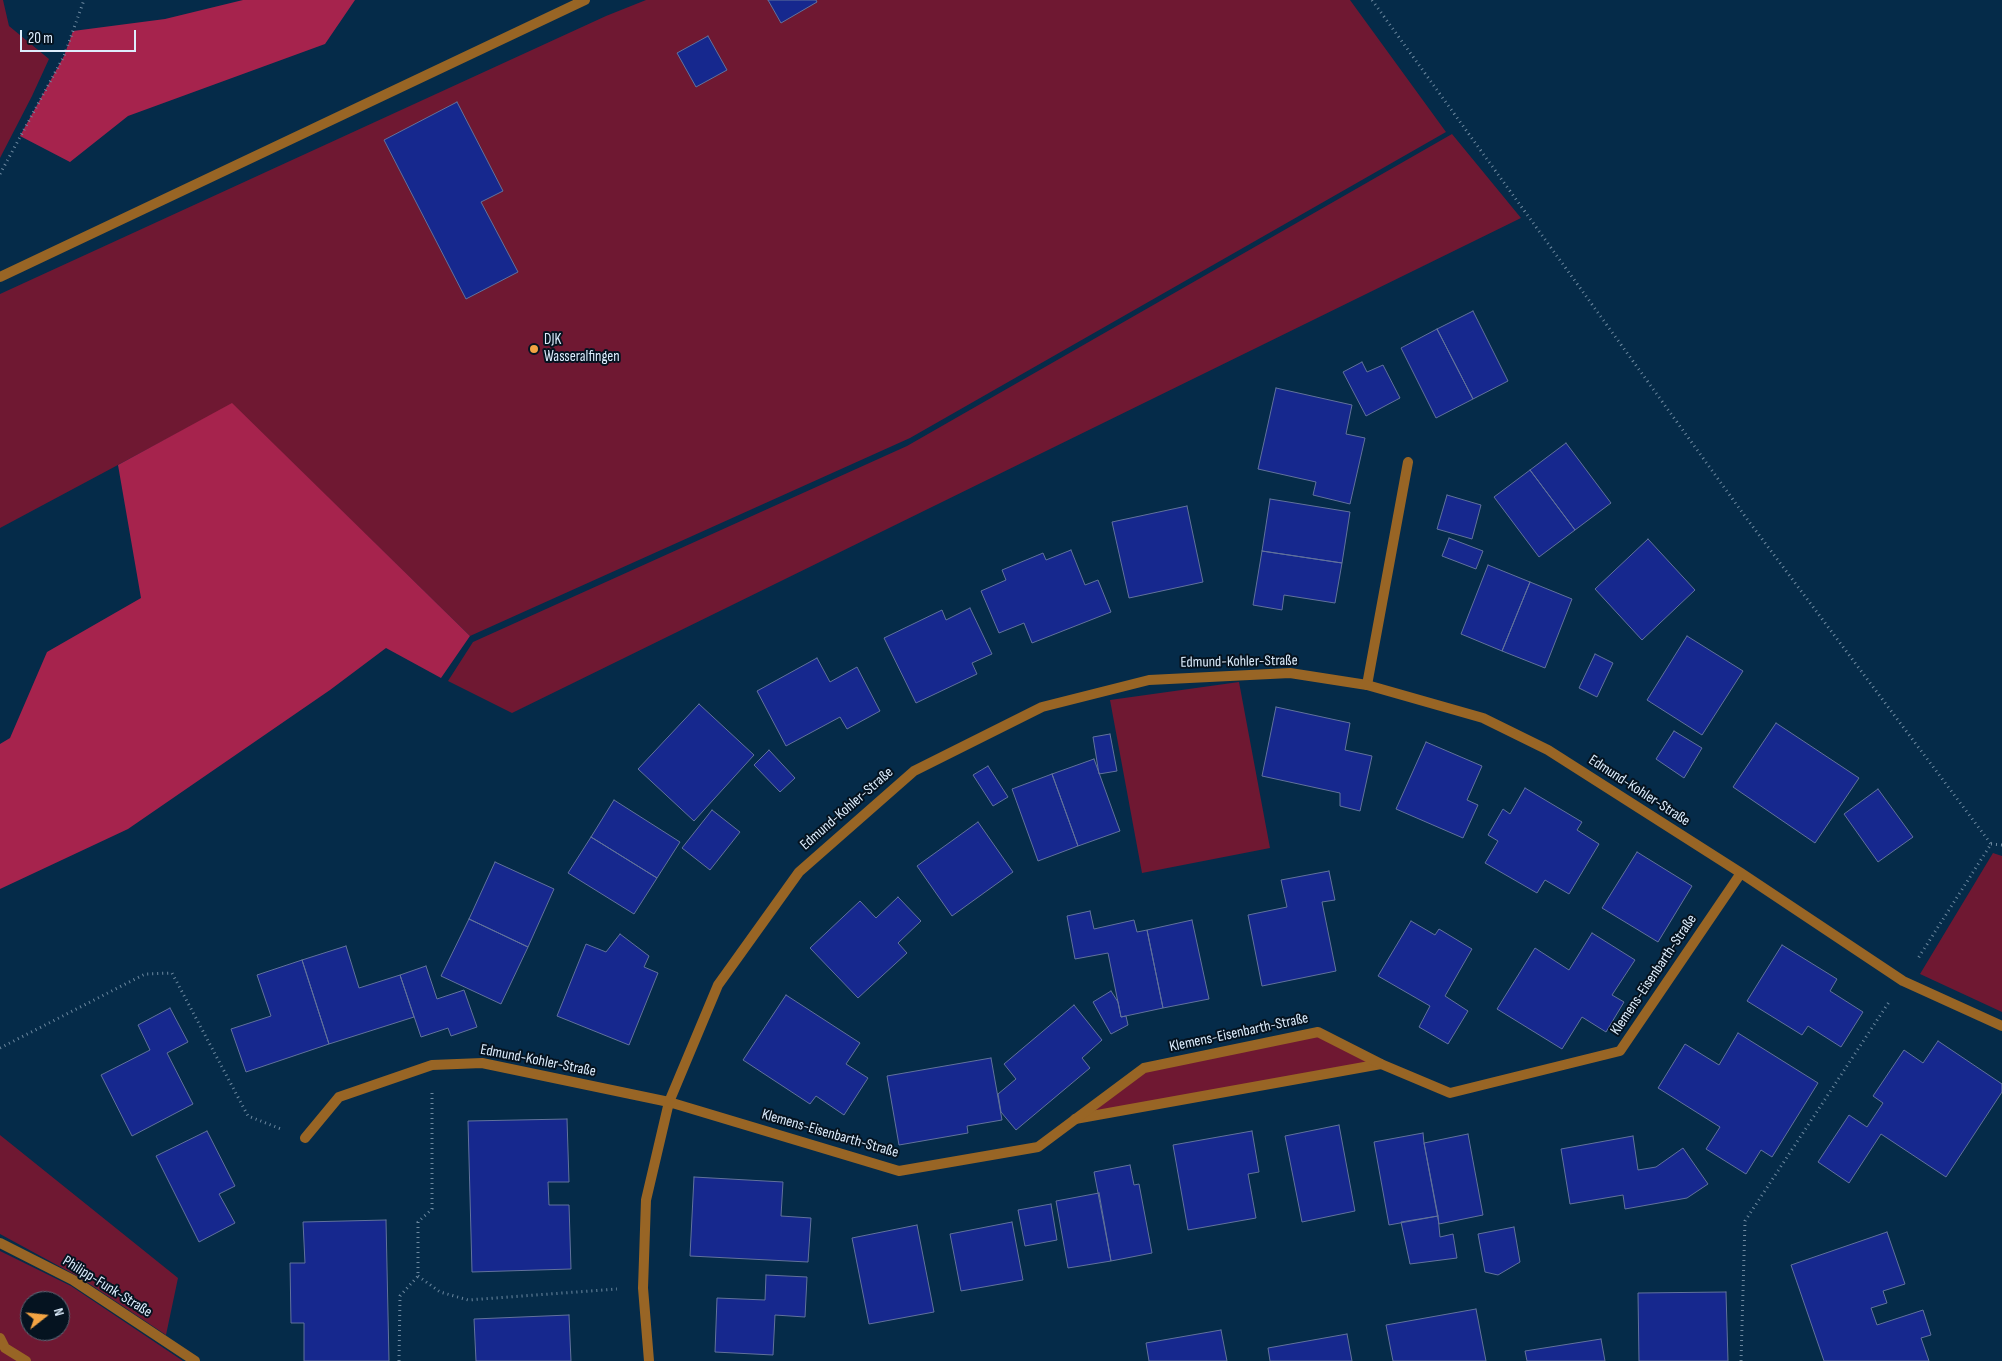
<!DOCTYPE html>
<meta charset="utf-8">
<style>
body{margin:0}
#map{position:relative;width:2002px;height:1361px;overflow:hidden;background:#052b49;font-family:"Sofia Sans Condensed",sans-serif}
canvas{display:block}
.north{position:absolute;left:20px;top:1291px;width:50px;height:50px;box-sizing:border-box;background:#051320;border:1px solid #5b6a78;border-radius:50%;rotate:74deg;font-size:14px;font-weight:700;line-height:20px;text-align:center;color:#ddedfd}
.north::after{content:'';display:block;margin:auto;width:18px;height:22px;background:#f3a443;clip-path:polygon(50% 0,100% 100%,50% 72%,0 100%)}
.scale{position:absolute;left:20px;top:30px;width:116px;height:22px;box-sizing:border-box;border:2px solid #ddedfd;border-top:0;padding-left:6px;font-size:15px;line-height:18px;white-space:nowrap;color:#ddedfd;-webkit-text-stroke:4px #051320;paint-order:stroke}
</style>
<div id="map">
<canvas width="2002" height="1361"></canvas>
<div class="north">N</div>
<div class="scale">20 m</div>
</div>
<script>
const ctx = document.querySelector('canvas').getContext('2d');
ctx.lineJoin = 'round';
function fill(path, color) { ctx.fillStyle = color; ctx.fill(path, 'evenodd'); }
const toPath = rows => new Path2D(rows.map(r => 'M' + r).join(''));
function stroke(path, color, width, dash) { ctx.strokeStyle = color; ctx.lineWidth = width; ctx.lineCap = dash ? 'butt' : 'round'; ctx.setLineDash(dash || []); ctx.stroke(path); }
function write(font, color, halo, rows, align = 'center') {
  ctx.font = font + ' "Sofia Sans Condensed",sans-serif'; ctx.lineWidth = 4; ctx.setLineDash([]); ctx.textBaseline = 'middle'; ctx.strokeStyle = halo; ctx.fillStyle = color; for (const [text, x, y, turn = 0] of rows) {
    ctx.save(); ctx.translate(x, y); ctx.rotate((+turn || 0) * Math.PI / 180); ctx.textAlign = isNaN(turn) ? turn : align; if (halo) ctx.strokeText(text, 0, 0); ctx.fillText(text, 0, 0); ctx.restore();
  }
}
fill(toPath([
 [0,0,3,0,9,26,49,59,32,96,0,158],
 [646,0,1350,0,1446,132,910,438,470,636,232,404,0,528,0,294,606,16],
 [1452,134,1521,218,512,713,448,681,473,642,907,446],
 [1239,682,1270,848,1142,873,1110,700],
 [1993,853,2002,856,2002,1012,1920,974],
 [1318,1032,1381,1064,1075,1119,1144,1068],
 [0,1135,178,1278,166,1335,79,1277,0,1234],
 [0,1251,71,1286,183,1361,0,1361],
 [30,1301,60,1301,60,1331,30,1331]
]), '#6f1832');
fill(toPath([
 [243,0,355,0,325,44,128,116,70,162,20,136,64,56,73,31,165,19],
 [232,403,470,636,441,678,386,648,330,690,128,829,0,889,0,744,10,738,47,652,141,598,118,465]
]), '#a6234d');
const building = toPath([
 [768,0,816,0,817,2,781,23,768,0],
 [708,36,727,70,696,87,677,53,708,36],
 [457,102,503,191,481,202,518,272,466,299,384,140,457,102],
 [1473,311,1508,381,1473,399,1437,329,1473,311],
 [1437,329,1473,399,1436,418,1401,348,1437,329],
 [1362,362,1367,372,1383,365,1400,398,1366,416,1343,372,1362,362],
 [1276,388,1352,405,1346,434,1365,438,1350,504,1313,495,1316,482,1258,469,1276,388],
 [1566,443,1611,503,1575,530,1530,470,1566,443],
 [1530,470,1575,530,1539,557,1494,497,1530,470],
 [1447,495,1481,505,1472,539,1437,529,1447,495],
 [1270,499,1350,512,1342,563,1262,551,1270,499],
 [1187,506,1203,582,1129,598,1112,522,1187,506],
 [1449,538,1483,551,1476,569,1442,556,1449,538],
 [1648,539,1695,590,1642,640,1595,589,1648,539],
 [1071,550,1085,585,1098,580,1111,612,1032,643,1024,623,999,633,981,591,1006,580,1002,570,1043,553,1046,560,1071,550],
 [1262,551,1342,563,1335,603,1284,595,1282,610,1253,605,1262,551],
 [1488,565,1530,582,1502,651,1461,634,1488,565],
 [1530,582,1572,599,1545,668,1502,651,1530,582],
 [970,608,992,654,972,663,977,674,916,703,884,638,942,610,946,620,970,608],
 [1687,636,1743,671,1702,735,1647,700,1687,636],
 [1595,654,1613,663,1597,697,1579,688,1595,654],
 [817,658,830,682,857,667,880,711,847,729,840,717,786,746,757,691,817,658],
 [699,704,754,755,694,821,638,769,699,704],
 [1276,707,1350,723,1345,750,1372,756,1360,811,1340,806,1340,793,1262,776,1276,707],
 [1776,723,1859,778,1815,843,1733,787,1776,723],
 [1674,731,1702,748,1684,778,1656,759,1674,731],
 [1110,734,1117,771,1099,774,1093,737,1110,734],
 [1426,742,1482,766,1467,800,1478,805,1463,838,1396,809,1426,742],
 [769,750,795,778,780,792,754,765,769,750],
 [1094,759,1120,831,1078,846,1052,774,1094,759],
 [988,766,1008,797,993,806,973,775,988,766],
 [1052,774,1078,846,1038,861,1012,789,1052,774],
 [1525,788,1582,822,1577,830,1599,844,1569,894,1545,880,1537,893,1485,863,1498,841,1488,835,1503,809,1510,814,1525,788],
 [1878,789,1913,837,1878,862,1844,814,1878,789],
 [614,800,680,842,657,878,591,837,614,800],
 [712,810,740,832,710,870,682,848,712,810],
 [978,822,1013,872,952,916,917,866,978,822],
 [591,837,657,878,634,914,568,873,591,837],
 [1637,852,1692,886,1658,942,1602,908,1637,852],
 [495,862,554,889,528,947,469,919,495,862],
 [1329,871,1335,900,1322,902,1336,971,1262,986,1248,915,1287,907,1281,880,1329,871],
 [898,897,921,921,898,943,907,953,858,998,810,948,860,901,876,918,898,897],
 [1090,911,1094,929,1134,920,1137,932,1147,930,1163,1008,1121,1017,1108,953,1075,959,1067,916,1090,911],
 [469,919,528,947,501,1004,441,976,469,919],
 [1192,920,1209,999,1163,1008,1147,930,1192,920],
 [1411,921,1435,935,1439,929,1472,949,1445,996,1468,1011,1448,1044,1419,1027,1430,1006,1378,976,1411,921],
 [1592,933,1635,960,1612,995,1624,1002,1606,1032,1582,1017,1562,1049,1497,1009,1535,948,1569,970,1592,933],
 [620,934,649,956,644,967,658,973,629,1045,557,1016,586,944,606,952,620,934],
 [1782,945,1837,979,1830,991,1863,1012,1841,1047,1808,1026,1802,1035,1747,1001,1782,945],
 [346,946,359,988,400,975,414,1017,329,1044,302,960,346,946],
 [302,960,329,1044,246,1072,231,1029,271,1016,257,975,302,960],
 [426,966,437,999,464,990,477,1027,451,1036,448,1028,421,1037,400,975,426,966],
 [1111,991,1118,1002,1121,1017,1126,1016,1128,1025,1111,1034,1093,1002,1111,991],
 [786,995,860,1043,846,1064,868,1078,844,1115,816,1096,810,1104,743,1060,786,995],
 [1074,1005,1102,1040,1082,1058,1090,1068,1016,1130,1001,1112,998,1094,1016,1079,1004,1064,1074,1005],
 [170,1008,188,1042,167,1053,193,1104,132,1136,101,1075,150,1050,138,1025,170,1008],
 [1738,1033,1818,1083,1772,1157,1761,1150,1746,1174,1706,1149,1720,1127,1658,1088,1685,1044,1719,1065,1738,1033],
 [1938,1041,2002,1084,2002,1092,1946,1177,1881,1134,1849,1183,1818,1162,1849,1115,1867,1127,1883,1103,1873,1096,1904,1050,1923,1063,1938,1041],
 [991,1058,1002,1120,967,1126,968,1133,899,1145,887,1076,991,1058],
 [567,1119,569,1182,548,1182,549,1205,569,1205,571,1269,472,1272,468,1121,567,1119],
 [1339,1125,1355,1211,1302,1222,1285,1136,1339,1125],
 [207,1131,235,1186,219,1194,235,1223,199,1242,156,1156,207,1131],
 [1252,1131,1259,1172,1248,1174,1256,1218,1188,1230,1173,1145,1252,1131],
 [1423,1133,1424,1143,1438,1216,1389,1225,1374,1142,1423,1133],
 [1468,1134,1483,1215,1439,1224,1424,1143,1468,1134],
 [1633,1136,1638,1170,1656,1167,1683,1148,1708,1184,1687,1198,1625,1209,1623,1195,1570,1204,1561,1149,1633,1136],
 [1130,1165,1134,1185,1139,1184,1152,1253,1111,1261,1094,1172,1130,1165],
 [694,1177,783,1182,781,1216,811,1218,808,1262,690,1256,694,1177],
 [1099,1193,1111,1261,1068,1268,1056,1201,1099,1193],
 [1051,1204,1057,1240,1025,1246,1018,1210,1051,1204],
 [1438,1216,1440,1237,1453,1234,1457,1258,1410,1264,1401,1222,1438,1216],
 [386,1220,389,1361,304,1361,304,1323,291,1323,290,1263,305,1263,303,1222,386,1220],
 [1012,1222,1023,1280,961,1291,950,1234,1012,1222],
 [917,1225,934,1312,869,1324,852,1238,917,1225],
 [1514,1227,1520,1262,1498,1275,1485,1272,1478,1234,1514,1227],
 [1887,1232,1905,1284,1883,1291,1887,1303,1871,1308,1877,1325,1923,1310,1931,1335,1921,1338,1929,1361,1824,1361,1791,1265,1887,1232],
 [766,1275,807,1277,805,1317,775,1315,773,1355,715,1352,717,1298,765,1300,766,1275],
 [1726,1292,1728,1361,1639,1361,1638,1293,1726,1292],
 [1476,1309,1486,1361,1393,1361,1386,1325,1476,1309],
 [569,1315,571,1361,476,1361,474,1319,569,1315],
 [1221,1330,1227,1361,1149,1361,1146,1343,1221,1330],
 [1347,1334,1352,1361,1270,1361,1268,1348,1347,1334],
 [1601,1339,1605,1361,1527,1361,1525,1351,1601,1339]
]);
fill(building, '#16288e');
stroke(building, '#61729c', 1);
stroke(toPath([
 [1372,0,1747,519,1991,844,1917,960],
 [0,174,64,56,84,0],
 [1991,844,2002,845],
 [0,1048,145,974,172,973,248,1116,281,1129],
 [418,1276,440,1292,468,1300,617,1289],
 [399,1361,400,1296,418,1276,418,1222,432,1209,432,1092],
 [1741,1361,1745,1221,1889,1002]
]), '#6d89a0', 3, [1, 4]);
stroke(toPath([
 [0,277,585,0],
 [1367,685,1408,462],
 [1075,1119,1381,1064],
 [0,1338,5,1348,26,1361]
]), '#986525', 10);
stroke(toPath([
 [305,1138,339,1097,432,1065,482,1063,669,1102,899,1171,1038,1147,1144,1068,1318,1032,1381,1064,1450,1093,1620,1051,1741,873],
 [0,1243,73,1280,195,1361],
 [649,1361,643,1288,646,1200,669,1102,718,985,799,872,914,771,1042,707,1149,680,1290,673,1367,685,1483,718,1548,750,1741,873,1903,981,2002,1026]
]), '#986525', 10);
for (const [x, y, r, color] of [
 [534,349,5,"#f3a443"]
]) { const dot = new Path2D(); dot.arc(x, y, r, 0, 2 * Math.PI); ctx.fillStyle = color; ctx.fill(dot); stroke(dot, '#051320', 2); }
write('15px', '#ddedfd', '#051320', [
 ["DJK",544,340],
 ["Wasseralfingen",544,357]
], 'left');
write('15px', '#ddedfd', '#051320', [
 ["Edmund-Kohler-Straße",1239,662,-1],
 ["Edmund-Kohler-Straße",1639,791,33],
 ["Edmund-Kohler-Straße",847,809,-41],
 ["Klemens-Eisenbarth-Straße",1654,975,-56],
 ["Klemens-Eisenbarth-Straße",1239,1033,-12],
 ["Edmund-Kohler-Straße",538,1061,11],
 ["Klemens-Eisenbarth-Straße",830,1134,16],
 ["Philipp-Funk-Straße",107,1287,32]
]);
</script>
